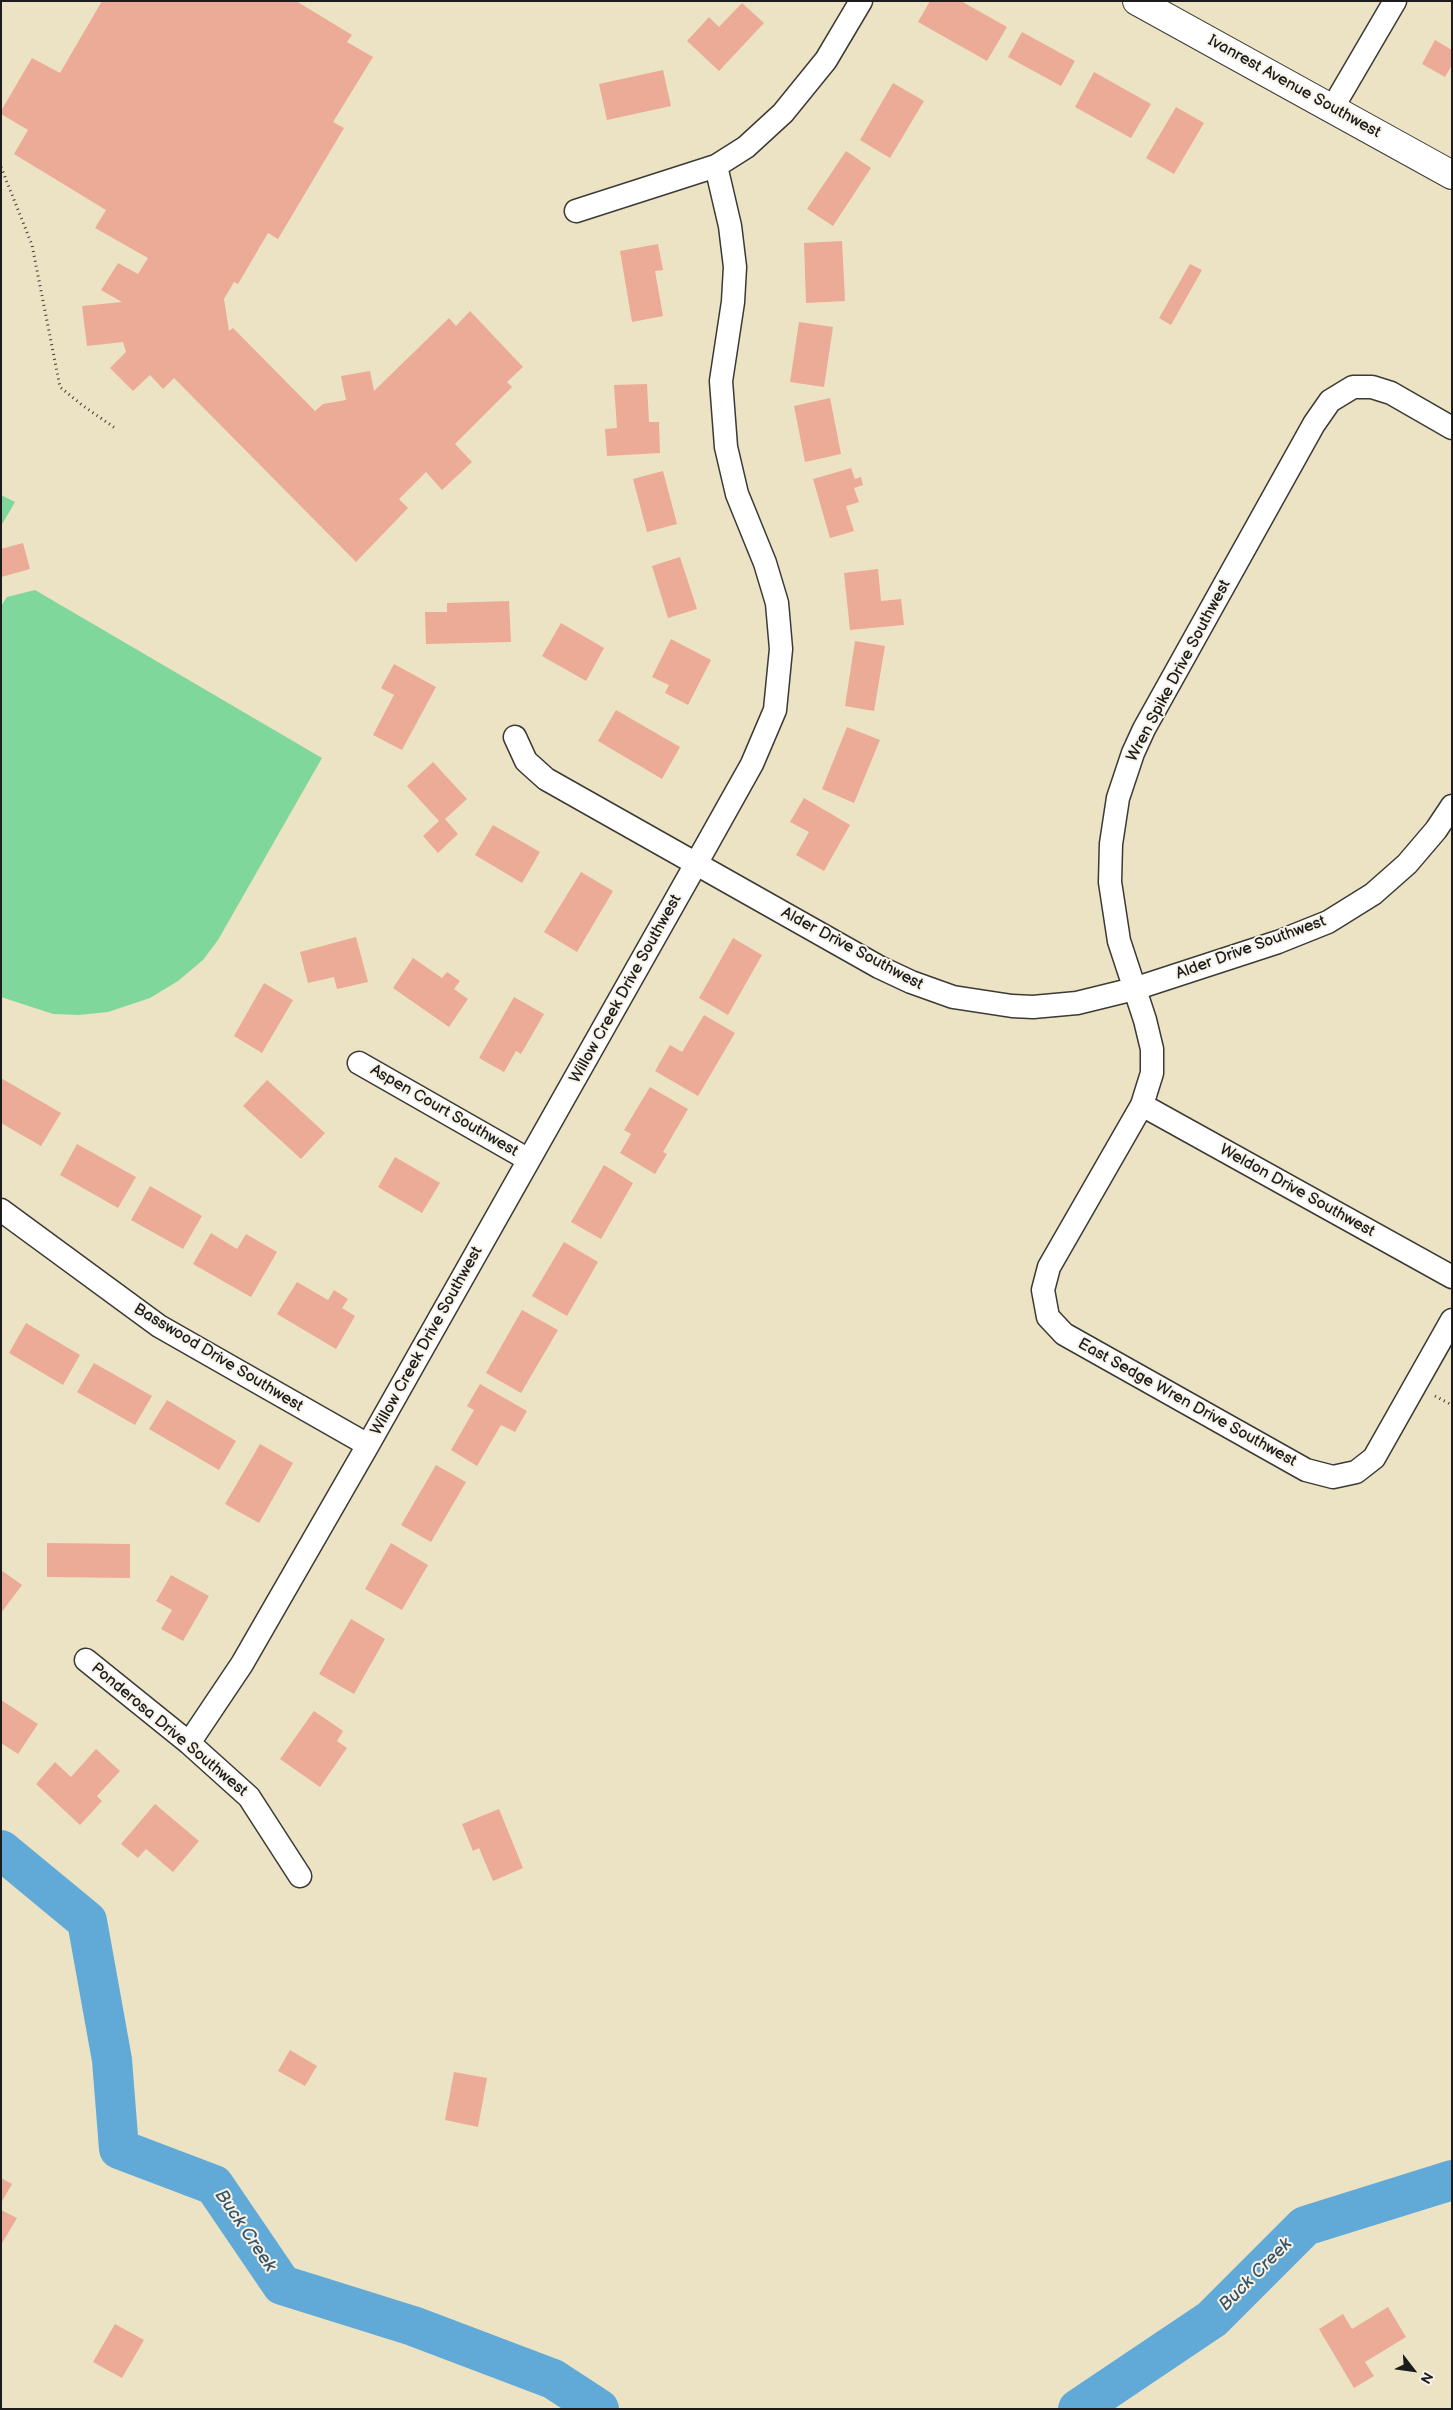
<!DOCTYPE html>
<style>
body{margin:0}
#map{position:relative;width:1453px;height:2410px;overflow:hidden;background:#ece3c4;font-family:"Balsamiq Sans",sans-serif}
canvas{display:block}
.frame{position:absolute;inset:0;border:2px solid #1c1c1c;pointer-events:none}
.north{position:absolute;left:1388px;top:2345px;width:50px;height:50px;-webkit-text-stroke:4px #f7f3e8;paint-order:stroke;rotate:120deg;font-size:14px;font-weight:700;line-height:20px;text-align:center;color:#1c1c1c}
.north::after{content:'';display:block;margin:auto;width:18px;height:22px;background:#1c1c1c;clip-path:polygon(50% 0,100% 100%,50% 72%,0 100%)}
</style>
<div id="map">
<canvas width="1453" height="2410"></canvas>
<div class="frame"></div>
<div class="north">N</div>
</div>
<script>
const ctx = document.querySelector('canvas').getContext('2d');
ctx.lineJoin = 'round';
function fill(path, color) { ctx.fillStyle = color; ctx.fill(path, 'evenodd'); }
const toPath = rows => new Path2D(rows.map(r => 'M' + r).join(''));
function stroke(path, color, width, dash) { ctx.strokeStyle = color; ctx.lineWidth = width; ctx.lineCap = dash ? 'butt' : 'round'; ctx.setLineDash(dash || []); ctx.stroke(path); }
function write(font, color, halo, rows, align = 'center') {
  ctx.font = font + ' "Balsamiq Sans",sans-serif'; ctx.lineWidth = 4; ctx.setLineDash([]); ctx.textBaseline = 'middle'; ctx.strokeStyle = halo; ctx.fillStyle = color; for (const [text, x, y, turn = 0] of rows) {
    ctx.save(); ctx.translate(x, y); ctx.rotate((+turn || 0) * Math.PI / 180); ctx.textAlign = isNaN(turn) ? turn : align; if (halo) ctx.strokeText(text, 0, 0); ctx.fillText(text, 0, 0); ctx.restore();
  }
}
fill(toPath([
 [1,495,15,502,1,526],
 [35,590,322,758,218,940,203,960,178,981,150,998,108,1012,79,1015,53,1014,1,997,1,606,7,597]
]), '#80d79b');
stroke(toPath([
 [1,1850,87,1921,112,2060,119,2149,214,2185,282,2285,413,2326,553,2379,599,2409],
 [1078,2409,1212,2319,1305,2226,1452,2180]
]), '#61aad8', 40);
fill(toPath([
 [102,1,296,1,352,35,347,42,373,57,333,122,344,128,278,239,268,233,238,284,234,282,224,299,229,331,233,328,315,411,323,404,346,400,341,376,370,371,374,391,449,318,456,326,470,311,523,367,507,382,512,387,455,444,472,462,442,490,426,472,399,499,408,508,356,562,174,378,163,389,150,375,133,391,110,368,126,352,123,342,87,346,82,306,122,302,101,290,118,263,138,274,148,258,95,228,106,210,14,154,28,130,1,114,1,111,32,58,60,73],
 [930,1,961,1,1007,27,987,61,918,22],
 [742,3,764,23,719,71,687,41,709,17,719,27],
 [1022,32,1075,61,1061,86,1008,57],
 [1435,40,1452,50,1452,65,1445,77,1422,64],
 [663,70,671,106,607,120,599,84],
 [1094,72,1151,104,1131,138,1075,107],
 [893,83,924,101,890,158,860,140],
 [1176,107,1204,123,1174,174,1146,158],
 [846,151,871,168,833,226,807,209],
 [842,241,845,301,806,303,804,243],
 [658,244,663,270,655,271,663,316,632,322,620,251],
 [1190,264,1202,270,1171,325,1159,318],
 [799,322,833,327,824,387,790,382],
 [647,384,649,422,659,422,660,453,607,456,605,429,617,428,614,385],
 [830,398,841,454,805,462,794,406],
 [851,468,855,479,861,477,863,485,854,488,859,502,846,506,854,531,830,538,813,479],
 [663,471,677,524,647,532,633,479],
 [23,543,30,569,1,577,1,549],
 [680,557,697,609,668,618,652,566],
 [878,569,881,601,901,599,904,625,850,630,844,573],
 [509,601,511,642,426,644,425,612,447,612,447,603],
 [561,623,604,648,586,681,542,656],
 [671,639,711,660,688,705,665,693,669,685,652,677],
 [855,641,885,646,874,711,845,706],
 [394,664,436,687,402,750,373,735,394,695,381,688],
 [616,710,680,747,662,779,598,741],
 [847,727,880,740,854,803,822,789],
 [433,762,467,799,445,819,458,834,438,853,423,836,439,821,407,786],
 [804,798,850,825,824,871,796,855,809,832,790,822],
 [493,825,540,852,522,883,475,855],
 [581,872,613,891,577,952,544,932],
 [356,937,368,982,337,989,334,977,308,983,300,952],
 [733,938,762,955,728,1015,699,998],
 [413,958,442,978,447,972,460,981,454,989,468,999,449,1027,393,988],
 [264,983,293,1000,262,1053,234,1036],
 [514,997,544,1014,521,1054,516,1051,504,1072,479,1058],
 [704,1015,735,1033,698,1096,655,1071,670,1045,682,1052],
 [1,1078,61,1113,41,1146,1,1123],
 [267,1080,325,1133,301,1159,243,1106],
 [650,1087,688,1109,663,1152,667,1154,655,1174,620,1153,631,1134,624,1130],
 [77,1144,136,1177,118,1208,60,1175],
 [395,1157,440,1183,422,1213,378,1187],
 [604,1165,633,1183,601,1239,571,1222],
 [150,1186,202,1216,183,1249,131,1220],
 [211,1233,237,1249,246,1234,277,1252,251,1297,193,1264],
 [564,1242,598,1262,567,1316,532,1296],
 [297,1282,328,1300,334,1290,348,1299,342,1308,355,1316,336,1349,277,1314],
 [522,1310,558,1330,521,1393,486,1373],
 [26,1323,80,1355,63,1385,9,1353],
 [94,1363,152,1396,135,1425,77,1392],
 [480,1384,527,1411,515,1432,501,1425,477,1466,451,1450,474,1410,467,1406],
 [167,1400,236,1441,219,1470,149,1429],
 [260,1444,293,1463,259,1523,225,1504],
 [436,1465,466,1482,431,1542,401,1525],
 [47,1543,130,1544,130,1578,47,1577],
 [391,1543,428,1565,402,1610,365,1589],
 [1,1570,22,1585,1,1613],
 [171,1575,209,1596,183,1641,161,1629,172,1610,156,1601],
 [351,1619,385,1639,354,1694,319,1674],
 [1,1700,38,1724,18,1754,1,1743],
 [314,1711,343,1731,337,1741,347,1748,320,1787,280,1759],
 [96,1749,120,1771,97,1796,102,1801,80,1825,36,1784,55,1762,71,1777],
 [155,1804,199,1841,173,1872,146,1849,138,1858,121,1844],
 [499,1809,523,1868,493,1881,479,1848,473,1851,462,1824],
 [290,2050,317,2066,305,2086,278,2071],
 [454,2072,487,2078,478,2127,445,2120],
 [1,2178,12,2184,1,2203],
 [1,2210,17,2218,1,2245],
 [1388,2307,1406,2337,1365,2362,1374,2376,1354,2388,1319,2329,1343,2314,1352,2329],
 [115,2324,144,2340,122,2378,93,2362]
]), '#ebab97');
const minor = toPath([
 [1333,107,1395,1],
 [576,211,716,166,746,147,783,113,826,60,861,1],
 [1452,428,1391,393,1372,387,1353,387,1330,401,1314,424,1144,729,1133,753,1118,798,1111,844,1110,882,1119,941,1145,1020,1152,1049,1152,1073,1142,1105,1049,1267,1043,1290,1048,1317,1064,1334,1306,1470,1333,1477,1356,1472,1374,1458,1452,1320],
 [515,737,526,761,546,779,879,967,911,982,953,997,1012,1006,1033,1007,1077,1003,1134,989,1278,942,1328,922,1373,894,1407,864,1436,830,1452,806],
 [359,1063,529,1160],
 [1142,1105,1452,1277],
 [1,1210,159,1326,368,1445],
 [86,1660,189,1743,249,1797,300,1876],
 [189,1743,242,1664,368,1445,696,864,752,764,775,710,781,649,777,603,765,563,737,494,726,447,721,381,733,302,735,267,730,226,716,166]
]);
const tertiary = toPath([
 [1137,1,1452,175]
]);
stroke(minor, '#3b3a35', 25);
stroke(tertiary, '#3b3a35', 30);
stroke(toPath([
 [1,167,32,245,60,387,82,405,115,428],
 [1435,1396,1452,1405]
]), '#3b3a35', 3, [1, 4]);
stroke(minor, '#fff', 22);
stroke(tertiary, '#fff', 28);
write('16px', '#1c1c1c', '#f7f3e8', [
 ["Ivanrest Avenue Southwest",1294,87,29],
 ["Wren Spike Drive Southwest",1179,671,-62],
 ["Alder Drive Southwest",1251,948,-20],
 ["Alder Drive Southwest",852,949,28],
 ["Willow Creek Drive Southwest",626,989,-61],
 ["Aspen Court Southwest",444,1111,30],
 ["Weldon Drive Southwest",1297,1191,29],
 ["Willow Creek Drive Southwest",427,1341,-61],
 ["Basswood Drive Southwest",218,1358,31],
 ["East Sedge Wren Drive Southwest",1187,1403,29],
 ["Ponderosa Drive Southwest",169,1730,40]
]);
write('italic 18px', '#385567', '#f7f3e8', [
 ["Buck Creek",245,2231,56],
 ["Buck Creek",1256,2275,-45]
]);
</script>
